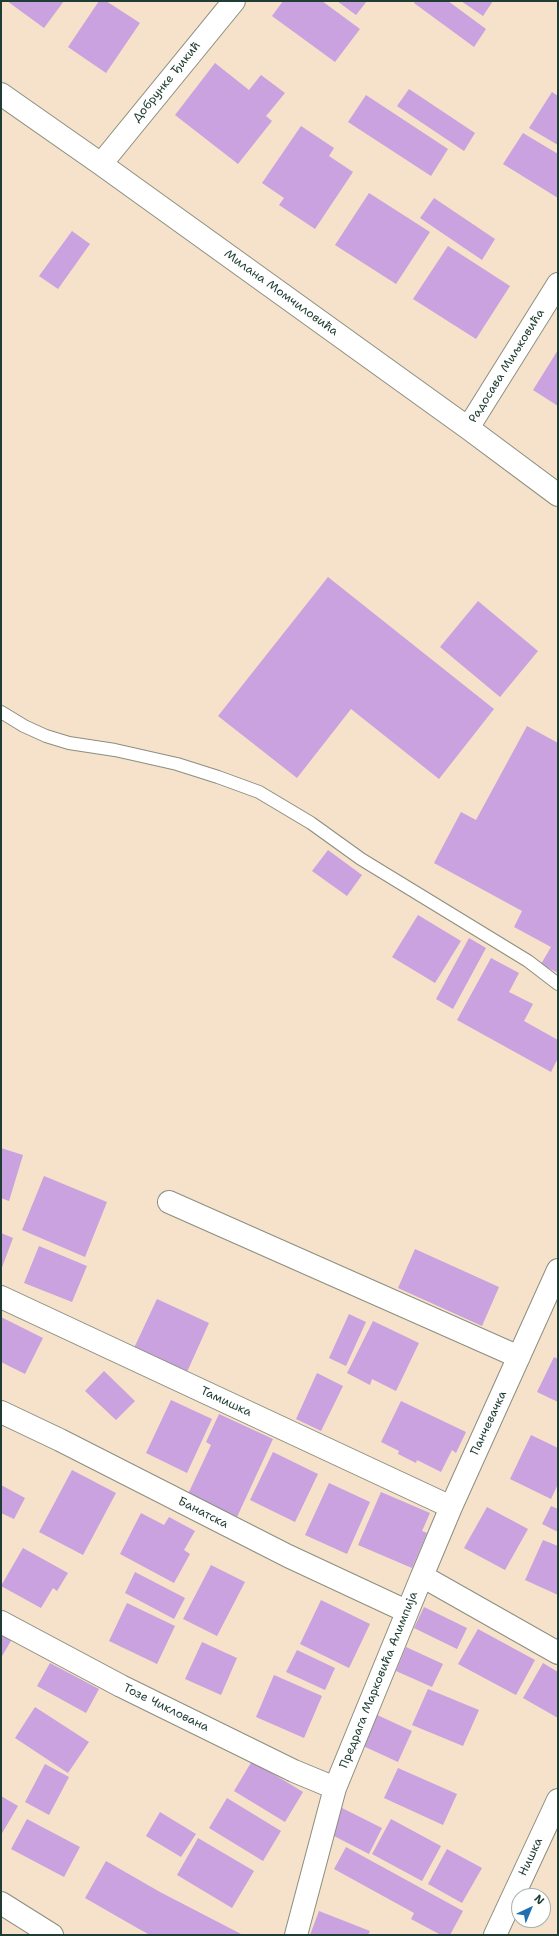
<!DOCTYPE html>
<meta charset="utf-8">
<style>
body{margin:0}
#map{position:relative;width:559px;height:1936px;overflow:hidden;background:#f6e1ca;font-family:"Shantell Sans",sans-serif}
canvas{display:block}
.frame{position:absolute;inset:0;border:2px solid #1f3d34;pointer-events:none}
.north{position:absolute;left:511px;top:1888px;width:40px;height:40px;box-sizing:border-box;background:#fff;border:1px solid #a5b1ae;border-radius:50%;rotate:44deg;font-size:11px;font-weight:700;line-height:16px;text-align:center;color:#1f3d34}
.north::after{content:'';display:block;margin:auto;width:14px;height:18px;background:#1f6fb2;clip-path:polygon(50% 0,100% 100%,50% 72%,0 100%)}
</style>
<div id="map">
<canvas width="559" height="1936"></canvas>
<div class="frame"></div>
<div class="north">N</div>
</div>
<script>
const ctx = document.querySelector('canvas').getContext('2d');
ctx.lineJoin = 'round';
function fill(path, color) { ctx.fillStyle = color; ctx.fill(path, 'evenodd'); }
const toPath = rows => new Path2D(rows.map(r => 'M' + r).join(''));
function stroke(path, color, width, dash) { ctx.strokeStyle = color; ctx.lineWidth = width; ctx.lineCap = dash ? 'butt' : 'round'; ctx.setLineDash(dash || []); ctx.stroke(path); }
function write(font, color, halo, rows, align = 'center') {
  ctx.font = font + ' "Shantell Sans",sans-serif'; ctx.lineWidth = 3; ctx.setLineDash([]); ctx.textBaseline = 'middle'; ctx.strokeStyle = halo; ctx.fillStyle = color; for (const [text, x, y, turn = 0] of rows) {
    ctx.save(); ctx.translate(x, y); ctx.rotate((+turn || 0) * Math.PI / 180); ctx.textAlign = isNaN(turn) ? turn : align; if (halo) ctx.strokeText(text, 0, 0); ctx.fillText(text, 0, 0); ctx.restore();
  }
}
fill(toPath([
 [7,1,64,1,44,28],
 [99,1,106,1,140,23,106,73,68,47],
 [283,1,322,1,360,29,335,62,272,16],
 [337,1,367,1,356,15],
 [415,1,448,1,486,29,474,47,414,3],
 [461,1,493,1,483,16],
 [215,63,249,90,261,75,285,93,266,116,272,121,238,164,175,115],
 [409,89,475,133,464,151,397,106],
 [552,92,558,96,558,145,529,128],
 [366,95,448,149,431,176,348,122],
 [301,126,334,148,329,156,353,172,315,229,279,205,284,198,262,183],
 [523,133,558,154,558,198,503,164],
 [369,193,430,232,396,284,335,245],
 [434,198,495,239,482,260,420,218],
 [72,231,90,244,58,289,39,276],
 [448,246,510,286,476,339,413,299],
 [558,350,558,406,533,390],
 [328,577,494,709,439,779,351,709,297,778,218,716],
 [478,601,538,651,500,697,440,647],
 [527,726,558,743,558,973,541,964,551,947,514,927,522,911,434,863,461,812,476,820],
 [328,850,362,875,347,896,312,871],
 [418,915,461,941,435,983,392,957],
 [469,938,486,948,453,1009,436,999],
 [491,958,519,973,509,992,533,1004,524,1021,558,1040,558,1058,551,1072,457,1020],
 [1,1148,23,1155,9,1201,1,1198],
 [44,1176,107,1202,85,1257,22,1230],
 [1,1233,13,1238,1,1270],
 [39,1246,87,1266,72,1302,24,1283],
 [415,1249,499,1287,482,1326,398,1288],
 [157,1299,209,1323,187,1372,134,1348],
 [349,1314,366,1322,346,1366,329,1358],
 [1,1317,43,1338,25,1374,1,1362],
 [373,1321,419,1343,396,1391,372,1379,370,1385,347,1373],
 [554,1357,558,1359,558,1402,537,1392],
 [104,1371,135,1401,116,1420,85,1391],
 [317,1373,343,1386,321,1431,296,1419],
 [171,1400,212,1419,187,1473,146,1453],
 [401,1401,466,1432,456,1453,452,1450,441,1472,417,1460,416,1463,398,1454,399,1451,381,1442],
 [219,1414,273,1439,237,1517,188,1494,211,1445,206,1442],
 [531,1435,558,1448,558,1484,551,1499,510,1479],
 [273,1452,318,1474,295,1522,250,1500],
 [72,1470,116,1493,83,1555,39,1532],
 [329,1483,370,1502,347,1554,305,1535],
 [1,1485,25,1498,14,1519,1,1513],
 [381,1492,430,1513,422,1531,427,1533,412,1568,358,1545],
 [551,1506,558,1509,558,1532,542,1524],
 [487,1507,528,1529,505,1570,464,1548],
 [141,1513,164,1525,169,1517,195,1531,184,1550,190,1554,174,1583,120,1554],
 [543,1540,558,1546,558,1595,525,1580],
 [23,1548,68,1573,57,1591,53,1588,41,1608,1,1586],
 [211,1565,245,1582,217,1636,183,1619],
 [135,1572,185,1598,174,1619,125,1593],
 [321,1600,370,1624,349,1668,300,1644],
 [127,1603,175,1626,157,1664,109,1641],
 [424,1607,467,1628,457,1649,414,1628],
 [478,1629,535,1660,516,1695,458,1664],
 [1,1632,12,1639,1,1658],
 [202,1642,237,1658,221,1695,185,1679],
 [406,1647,443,1664,432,1687,396,1671],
 [297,1650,335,1668,325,1690,286,1672],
 [50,1663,99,1689,86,1713,37,1686],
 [543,1663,558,1672,558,1718,523,1698],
 [274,1675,322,1696,304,1738,256,1717],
 [428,1689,479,1710,463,1746,412,1725],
 [35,1707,89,1742,68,1773,15,1738],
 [375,1714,412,1731,398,1762,361,1745],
 [252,1761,303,1792,285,1822,234,1791],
 [45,1764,69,1777,49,1815,25,1802],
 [398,1768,457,1794,443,1825,384,1798],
 [1,1796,18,1806,1,1835],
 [227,1798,281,1831,263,1861,209,1828],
 [338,1806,382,1828,369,1854,334,1836],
 [160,1812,196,1834,181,1857,146,1836],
 [27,1819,80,1847,64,1877,11,1849],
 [391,1819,441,1846,422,1881,372,1854],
 [198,1838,254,1871,232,1908,177,1875],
 [346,1847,463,1911,450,1935,441,1935,411,1919,414,1913,334,1869],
 [447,1849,482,1868,462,1903,428,1884],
 [106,1861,160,1892,243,1935,150,1935,139,1929,85,1898],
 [319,1911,370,1931,368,1935,310,1935]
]), '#c9a2df');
const lane = toPath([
 [1,712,24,726,46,736,69,743,115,750,177,764,218,777,259,792,311,823,361,859,528,961,558,984]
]);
const street = toPath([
 [1,94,101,164,468,428,558,495],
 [101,164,234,1],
 [468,428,558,284],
 [169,1202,519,1357],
 [1,1297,451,1507],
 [1,1412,60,1440,288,1556,406,1611],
 [422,1576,451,1507,558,1270],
 [1,1622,121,1686,294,1771,335,1788],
 [1,1903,52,1935],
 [296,1935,335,1788,422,1576,558,1653]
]);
const secondary = toPath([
 [495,1935,558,1800]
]);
stroke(lane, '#8a8f7f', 14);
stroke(street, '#8a8f7f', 24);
stroke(secondary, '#8a8f7f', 24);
stroke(lane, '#fff', 12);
stroke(street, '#fff', 22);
stroke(secondary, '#fff', 22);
write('12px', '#1f3d34', '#fff', [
 ["Добрунке Ђикић",167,82,-51],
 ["Милана Момчиловића",281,293,36],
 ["Радосава Миљковића",507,366,-58],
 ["Тамишка",226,1402,25],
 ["Панчевачка",489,1423,-65],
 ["Банатска",203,1513,27],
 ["Предрага Марковића Алимпија",379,1680,-68],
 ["Тозе Чиклована",166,1708,26],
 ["Нишка",531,1857,-65]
]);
</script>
